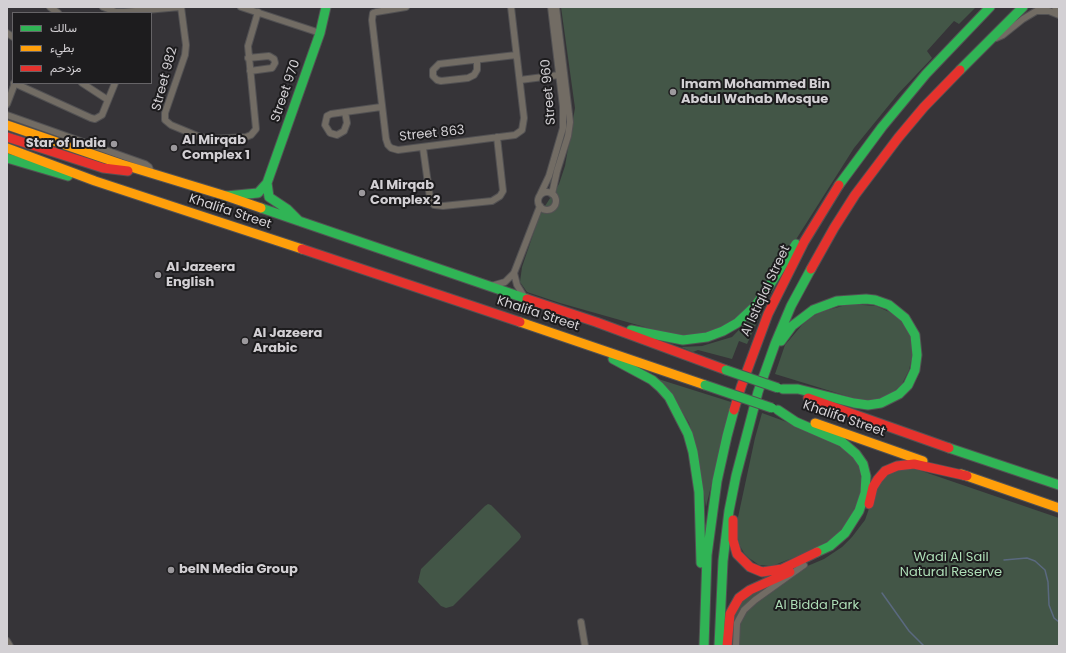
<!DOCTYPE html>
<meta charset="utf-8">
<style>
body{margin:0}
#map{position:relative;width:1066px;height:653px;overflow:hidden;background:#363438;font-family:Poppins,Vazirmatn,sans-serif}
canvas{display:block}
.frame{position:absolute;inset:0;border:8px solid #d3d0d4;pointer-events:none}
.legend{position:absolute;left:12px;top:12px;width:140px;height:72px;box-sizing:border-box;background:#1d1c1e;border:1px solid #666467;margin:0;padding:5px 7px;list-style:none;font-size:12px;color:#d3d0d4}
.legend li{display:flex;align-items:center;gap:8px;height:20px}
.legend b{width:20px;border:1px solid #666467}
</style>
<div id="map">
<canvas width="1066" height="653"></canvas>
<div class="frame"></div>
<ul class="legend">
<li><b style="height:5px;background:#30b455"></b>سالك</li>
<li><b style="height:5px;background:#ff9f0a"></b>بطيء</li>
<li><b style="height:5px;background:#e5322d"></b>مزدحم</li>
</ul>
</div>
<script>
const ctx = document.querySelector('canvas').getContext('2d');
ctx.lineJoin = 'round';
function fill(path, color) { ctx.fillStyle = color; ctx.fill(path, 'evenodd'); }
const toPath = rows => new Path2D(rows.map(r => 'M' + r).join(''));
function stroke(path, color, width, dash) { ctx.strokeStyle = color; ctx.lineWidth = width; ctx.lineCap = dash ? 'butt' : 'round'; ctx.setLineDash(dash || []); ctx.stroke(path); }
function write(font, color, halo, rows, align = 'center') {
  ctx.font = font + ' Poppins,sans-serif'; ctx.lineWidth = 4; ctx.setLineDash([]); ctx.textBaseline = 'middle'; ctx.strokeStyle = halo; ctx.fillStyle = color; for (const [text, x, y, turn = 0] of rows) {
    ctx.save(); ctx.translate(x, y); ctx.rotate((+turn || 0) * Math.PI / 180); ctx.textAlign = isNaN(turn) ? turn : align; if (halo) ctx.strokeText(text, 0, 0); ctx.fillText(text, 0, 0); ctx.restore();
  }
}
fill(toPath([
 [561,7,976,7,959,24,954,21,927,51,932,58,898,94,854,148,762,293,738,318,711,333,680,337,560,303,527,292,520,282,522,267,540,214,559,184,565,166,575,108],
 [767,301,747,344,739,341,732,359,698,350,693,352,681,347,702,346,732,337],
 [850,304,876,306,896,315,903,323,910,334,914,347,909,370,902,384,892,393,879,399,863,401,775,374,785,345,802,325,813,316,824,311],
 [655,378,731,402,706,507,697,448,689,423,674,399],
 [762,413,817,433,852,454,859,465,862,484,861,494,848,523,832,539,803,554,772,566,759,565,749,558,744,553,740,546,737,535,737,522,755,438],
 [910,467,1059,518,1059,646,729,646,730,620,737,604,770,582,824,559,842,547,852,537,865,520,872,500,885,474],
 [488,504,491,505,520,534,521,537,519,540,453,606,446,608,441,606,418,582,421,569,485,506]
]), '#435647');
stroke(toPath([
 [1004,560,1027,558,1035,561,1045,570,1048,582,1049,605,1054,618,1059,622],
 [882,593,909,631,924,646]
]), '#5a697f', 1.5);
const street = toPath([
 [50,7,58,13],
 [103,7,116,12,124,12,180,7],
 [181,7,186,45,185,55,165,113,165,120,171,125,200,137,211,139,246,137,251,135,256,129,248,46,258,12],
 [241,7,320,33],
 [406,7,376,12,373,13,372,20,386,139,388,145,391,148,398,150,515,135,522,130,524,118,511,7],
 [1055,7,1059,13],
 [1037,11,1049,11,1059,15],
 [7,33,13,37],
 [996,38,1003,35,1023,19,1043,7],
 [248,58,269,56,274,59,275,63,272,68,250,71],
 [477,60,477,70,474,75,468,78,441,81,437,80,433,76,433,70,439,64,516,55],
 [520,80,559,75],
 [14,83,91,118,95,119,102,115,115,83],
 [82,83,108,100],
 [7,104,15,83],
 [345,112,347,123,344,131,337,135,330,133,325,125,327,116,331,114,345,112],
 [345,112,381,107],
 [7,115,145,164,149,167,152,174],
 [423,148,430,198,434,205,443,206,492,201,500,196,503,191,497,137],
 '538 201a9 9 0 1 1 18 0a9 9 0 1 1-18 0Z',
 [552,194,557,171,568,136,570,122,556,7],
 [540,195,549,176,563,128,563,107,551,7],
 [514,273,517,285,525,298],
 [491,286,505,282,514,273,540,206],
 [581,622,585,646],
 [7,641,10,646],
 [736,646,737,623,744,610,755,600,804,565]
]);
const fast = toPath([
 [960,70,1023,7],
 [7,158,68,176],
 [267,183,269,197,287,209,299,221],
 [839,185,882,127,926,74,990,7],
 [226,196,258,193,267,183,320,33,326,7],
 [261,208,527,299],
 [631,330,683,340,707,337,723,331,737,323,754,307,764,294,796,244],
 [781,341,792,326,813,310,837,301,866,299,875,300,889,305,905,318,915,335,917,355,915,370,908,385,899,394,881,403,868,405,854,403,798,389,783,389],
 [613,359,652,380,660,387,669,397,688,434,693,452,699,492,701,563],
 [778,410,796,422,842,442,856,454,863,464,866,476,865,493,859,511,845,533,830,546,817,552],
 [949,448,1059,485],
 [704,646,707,555,717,481,727,436,734,410],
 [719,646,723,561,729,511,736,476,758,392,775,344,791,306,811,269]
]);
const slow = toPath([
 [7,125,121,164,226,196,261,208],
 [7,148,95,181,302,249],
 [520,322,705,385],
 [815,423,923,461],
 [961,474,1059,508]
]);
const jam = toPath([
 [7,137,103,168,128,171],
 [302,249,520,322],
 [811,269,834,228,855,195,898,138,924,107,960,70],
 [527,299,596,322,726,370],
 [808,398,949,448],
 [734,410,741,387,768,314,804,242,839,185],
 [869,504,873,487,878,479,885,471,897,466,914,464,967,476],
 [733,520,733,540,737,554,750,567,762,572,782,569,817,552],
 [727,646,730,614,739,598,750,590,790,572]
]);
stroke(street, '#525153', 8);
stroke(fast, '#525153', 11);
stroke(slow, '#525153', 11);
stroke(jam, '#525153', 11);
stroke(street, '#726c64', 6);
stroke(fast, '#30b455', 9);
stroke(slow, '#ff9f0a', 9);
stroke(jam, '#e5322d', 9);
const fastBridge = toPath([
 [726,370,778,388],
 [705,385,772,408]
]);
stroke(fastBridge, '#525153', 11, []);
stroke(fastBridge, '#30b455', 9);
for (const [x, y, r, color] of [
 [673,92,4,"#9c999d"],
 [114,144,4,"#9c999d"],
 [174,148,4,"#9c999d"],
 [362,193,4,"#9c999d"],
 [158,275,4,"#9c999d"],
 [245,341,4,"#9c999d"],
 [171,570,4,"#9c999d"]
]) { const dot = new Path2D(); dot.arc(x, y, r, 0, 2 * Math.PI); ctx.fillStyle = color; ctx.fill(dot); stroke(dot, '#1d1c1e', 1.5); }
write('13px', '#d3d0d4', '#1d1c1e', [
 ["Street 982",165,79,-75],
 ["Street 970",286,91,-71],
 ["Street 960",549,92,-95],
 ["Street 863",432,134,-6],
 ["Khalifa Street",230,212,18],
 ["Al Istiqlal Street",766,291,-65],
 ["Khalifa Street",538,314,18],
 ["Khalifa Street",844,419,19]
]);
write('bold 13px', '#d3d0d4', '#1d1c1e', [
 ["Imam Mohammed Bin",681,85],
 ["Abdul Wahab Mosque",681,100],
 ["Al Mirqab",182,141],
 ["Complex 1",182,156],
 ["Star of India",106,144,"right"],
 ["Al Mirqab",370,186],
 ["Complex 2",370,201],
 ["Al Jazeera",166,268],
 ["English",166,283],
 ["Al Jazeera",253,334],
 ["Arabic",253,349],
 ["beIN Media Group",179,570]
], 'left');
write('13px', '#aedeb7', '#1d1c1e', [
 ["Wadi Al Sail",951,558],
 ["Natural Reserve",951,573],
 ["Al Bidda Park",817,606]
]);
</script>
